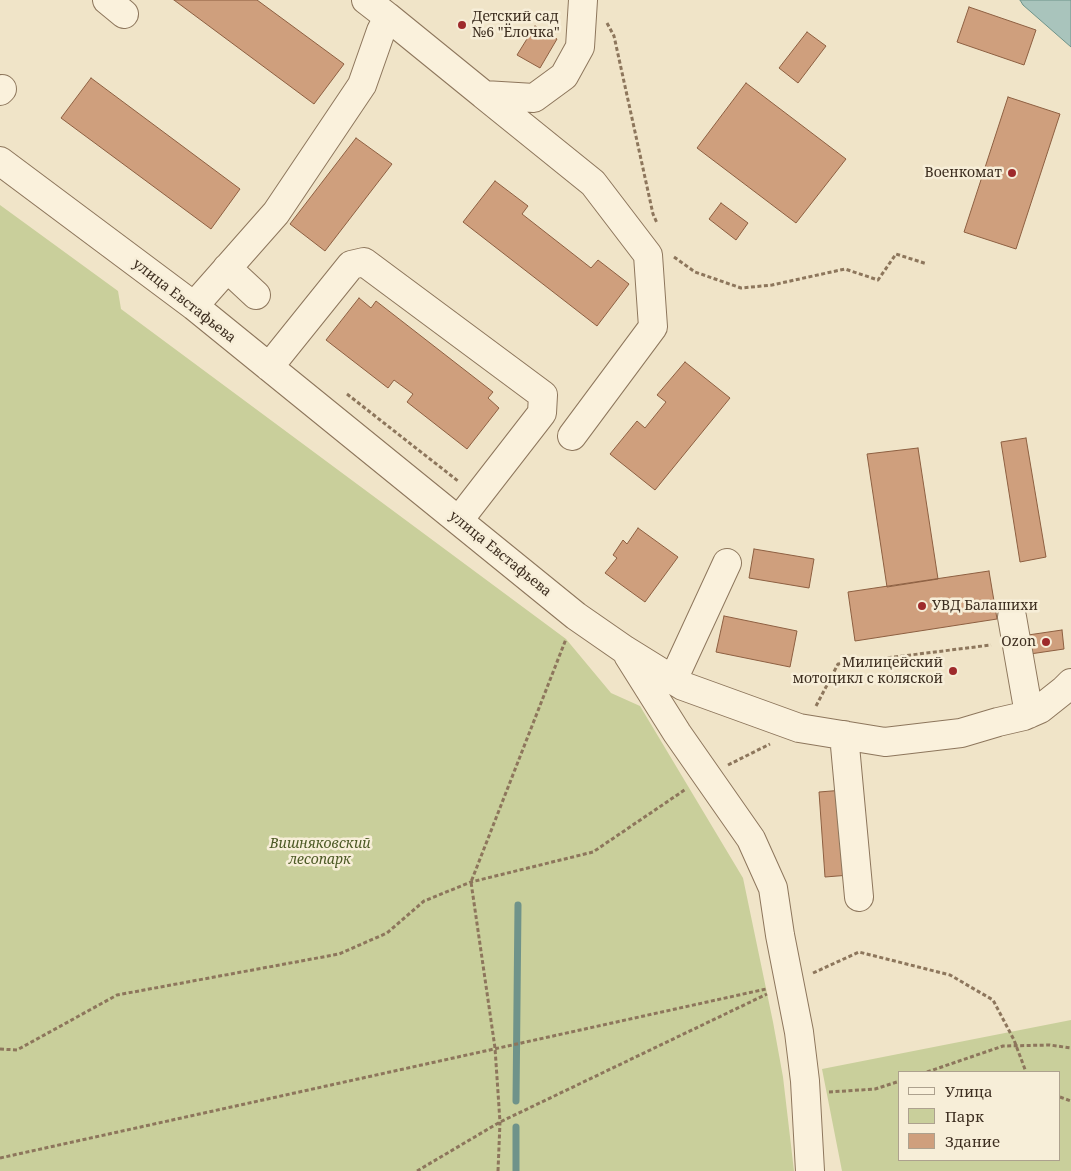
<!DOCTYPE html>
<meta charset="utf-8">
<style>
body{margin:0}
#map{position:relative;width:1071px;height:1171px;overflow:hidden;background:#f0e4c8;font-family:"Noto Serif",serif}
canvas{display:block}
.legend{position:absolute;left:898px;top:1071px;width:162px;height:90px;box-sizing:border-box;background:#f7eed8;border:1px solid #ada18e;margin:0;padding:6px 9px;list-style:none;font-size:15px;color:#3d2e20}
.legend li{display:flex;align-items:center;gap:10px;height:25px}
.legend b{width:25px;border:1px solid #ada18e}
</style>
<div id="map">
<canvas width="1071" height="1171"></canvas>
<ul class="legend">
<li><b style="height:6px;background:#faf1dc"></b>Улица</li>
<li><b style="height:14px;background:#c9cf9b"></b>Парк</li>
<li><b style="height:14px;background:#cf9f7d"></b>Здание</li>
</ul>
</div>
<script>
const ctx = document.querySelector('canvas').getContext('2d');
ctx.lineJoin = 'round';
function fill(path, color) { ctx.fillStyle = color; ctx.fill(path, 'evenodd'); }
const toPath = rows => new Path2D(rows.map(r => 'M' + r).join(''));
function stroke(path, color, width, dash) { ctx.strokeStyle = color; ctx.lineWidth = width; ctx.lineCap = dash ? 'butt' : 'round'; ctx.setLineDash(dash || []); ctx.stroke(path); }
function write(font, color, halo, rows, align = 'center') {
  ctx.font = font + ' "Noto Serif",serif'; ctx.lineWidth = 5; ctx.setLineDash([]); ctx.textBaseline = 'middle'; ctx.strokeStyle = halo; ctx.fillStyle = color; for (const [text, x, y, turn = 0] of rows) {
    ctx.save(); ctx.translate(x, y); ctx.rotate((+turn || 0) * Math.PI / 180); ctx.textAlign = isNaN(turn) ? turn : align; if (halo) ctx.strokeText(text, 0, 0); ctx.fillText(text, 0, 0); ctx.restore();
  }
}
fill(toPath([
 [0,205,118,291,121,309,566,639,611,693,640,706,743,878,773,1022,783,1077,794,1171,0,1171],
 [1071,1020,1071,1171,842,1171,822,1069],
 [900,1072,1060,1072,1060,1160,900,1160]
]), '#c9cf9b');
const water = toPath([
 [1020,0,1071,0,1071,47,1023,5,1020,0]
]);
fill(water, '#a9c4bc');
stroke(water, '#6f938a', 1);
stroke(toPath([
 [516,1101,518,905],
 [516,1171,516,1127]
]), '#6f938a', 7);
const building = toPath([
 [174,0,257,0,344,64,314,104,174,0],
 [969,7,1036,30,1024,65,957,42,969,7],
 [535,26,557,39,540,68,517,55,535,26],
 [807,32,826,46,798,83,779,68,807,32],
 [91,78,240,189,211,229,61,118,91,78],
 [746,83,846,159,796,223,697,148,746,83],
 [1008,97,1060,114,1016,249,964,232,1008,97],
 [356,138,392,164,325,251,290,224,356,138],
 [495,181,528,206,522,214,591,268,598,260,629,284,597,326,463,222,495,181],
 [721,203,748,223,736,240,709,219,721,203],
 [359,298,371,308,376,301,493,392,488,398,499,408,467,449,407,402,413,394,394,380,388,388,326,340,359,298],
 [685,362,730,398,655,490,610,454,637,421,645,428,666,402,657,395,685,362],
 [1026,438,1046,557,1020,562,1001,442,1026,438],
 [918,448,938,579,887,587,867,454,918,448],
 [638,528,678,557,645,602,605,573,617,558,613,555,623,540,627,544,638,528],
 [754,549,814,559,809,588,749,578,754,549],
 [989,571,997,619,855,641,848,592,989,571],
 [724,616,797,631,790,667,716,652,724,616],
 [1062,630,1064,649,1030,654,1028,635,1062,630],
 [844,790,850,875,825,877,819,792,844,790]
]);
fill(building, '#cf9f7d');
stroke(building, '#8d5f41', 1);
const minor = toPath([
 [107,0,124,14],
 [366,0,388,17,484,95,534,98,564,76,580,47,583,0],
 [0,91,2,89],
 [484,95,593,183,648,255,653,327,572,436],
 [0,161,194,306,576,616,625,650,683,686,799,728,885,742,961,733,998,722,1024,716,1040,709,1064,690,1071,683],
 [227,268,256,295],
 [194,306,276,213,362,85,381,31,388,17],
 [269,367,351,265,364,262,543,395,542,413,459,520],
 [1012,617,1029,714],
 [628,655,677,733,751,839,773,888,780,935,799,1032,805,1081,810,1171],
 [673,680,727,563],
 [844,735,859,897]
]);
stroke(minor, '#8d765c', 30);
stroke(toPath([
 [607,23,614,36,653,214,657,223],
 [674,257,695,272,741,288,772,285,845,269,878,280,896,254,927,264],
 [347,394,458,481],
 [816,706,838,664,991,645],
 [728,765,770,744],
 [813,973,859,952,950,975,993,1000,1014,1040,1026,1072],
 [0,1049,17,1050,117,995,339,954,387,933,424,901,471,882,593,852,686,789],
 [927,1072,1003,1046,1050,1045,1071,1048],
 [829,1092,875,1089,900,1081],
 [1060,1097,1071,1101],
 [0,1158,766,989],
 [417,1171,500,1122,767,994],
 [498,1171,500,1122,495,1048,471,882,566,639]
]), '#8d765c', 3, [4, 2.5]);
stroke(minor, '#faf1dc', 28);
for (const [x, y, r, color] of [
 [462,25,5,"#9e2a2b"],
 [1012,173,5,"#9e2a2b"],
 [922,606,5,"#9e2a2b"],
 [1046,642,5,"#9e2a2b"],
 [953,671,5,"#9e2a2b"]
]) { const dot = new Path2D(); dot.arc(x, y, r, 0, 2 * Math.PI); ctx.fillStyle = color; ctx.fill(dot); stroke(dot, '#f7eed8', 2); }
write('14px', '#3d2e20', '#f7eed8', [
 ["Детский сад",472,17,"left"],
 ["№6 \"Ёлочка\"",472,33,"left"],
 ["Военкомат",1002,173],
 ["УВД Балашихи",932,606,"left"],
 ["Ozon",1036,642],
 ["Милицейский",943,663],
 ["мотоцикл с коляской",943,679]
], 'right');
write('14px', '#3d2e20', '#f7eed8', [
 ["улица Евстафьева",184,301,38],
 ["улица Евстафьева",500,554,39]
]);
write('italic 14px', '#4d5a26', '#f7eed8', [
 ["Вишняковский",320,844],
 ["лесопарк",320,860]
]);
</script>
